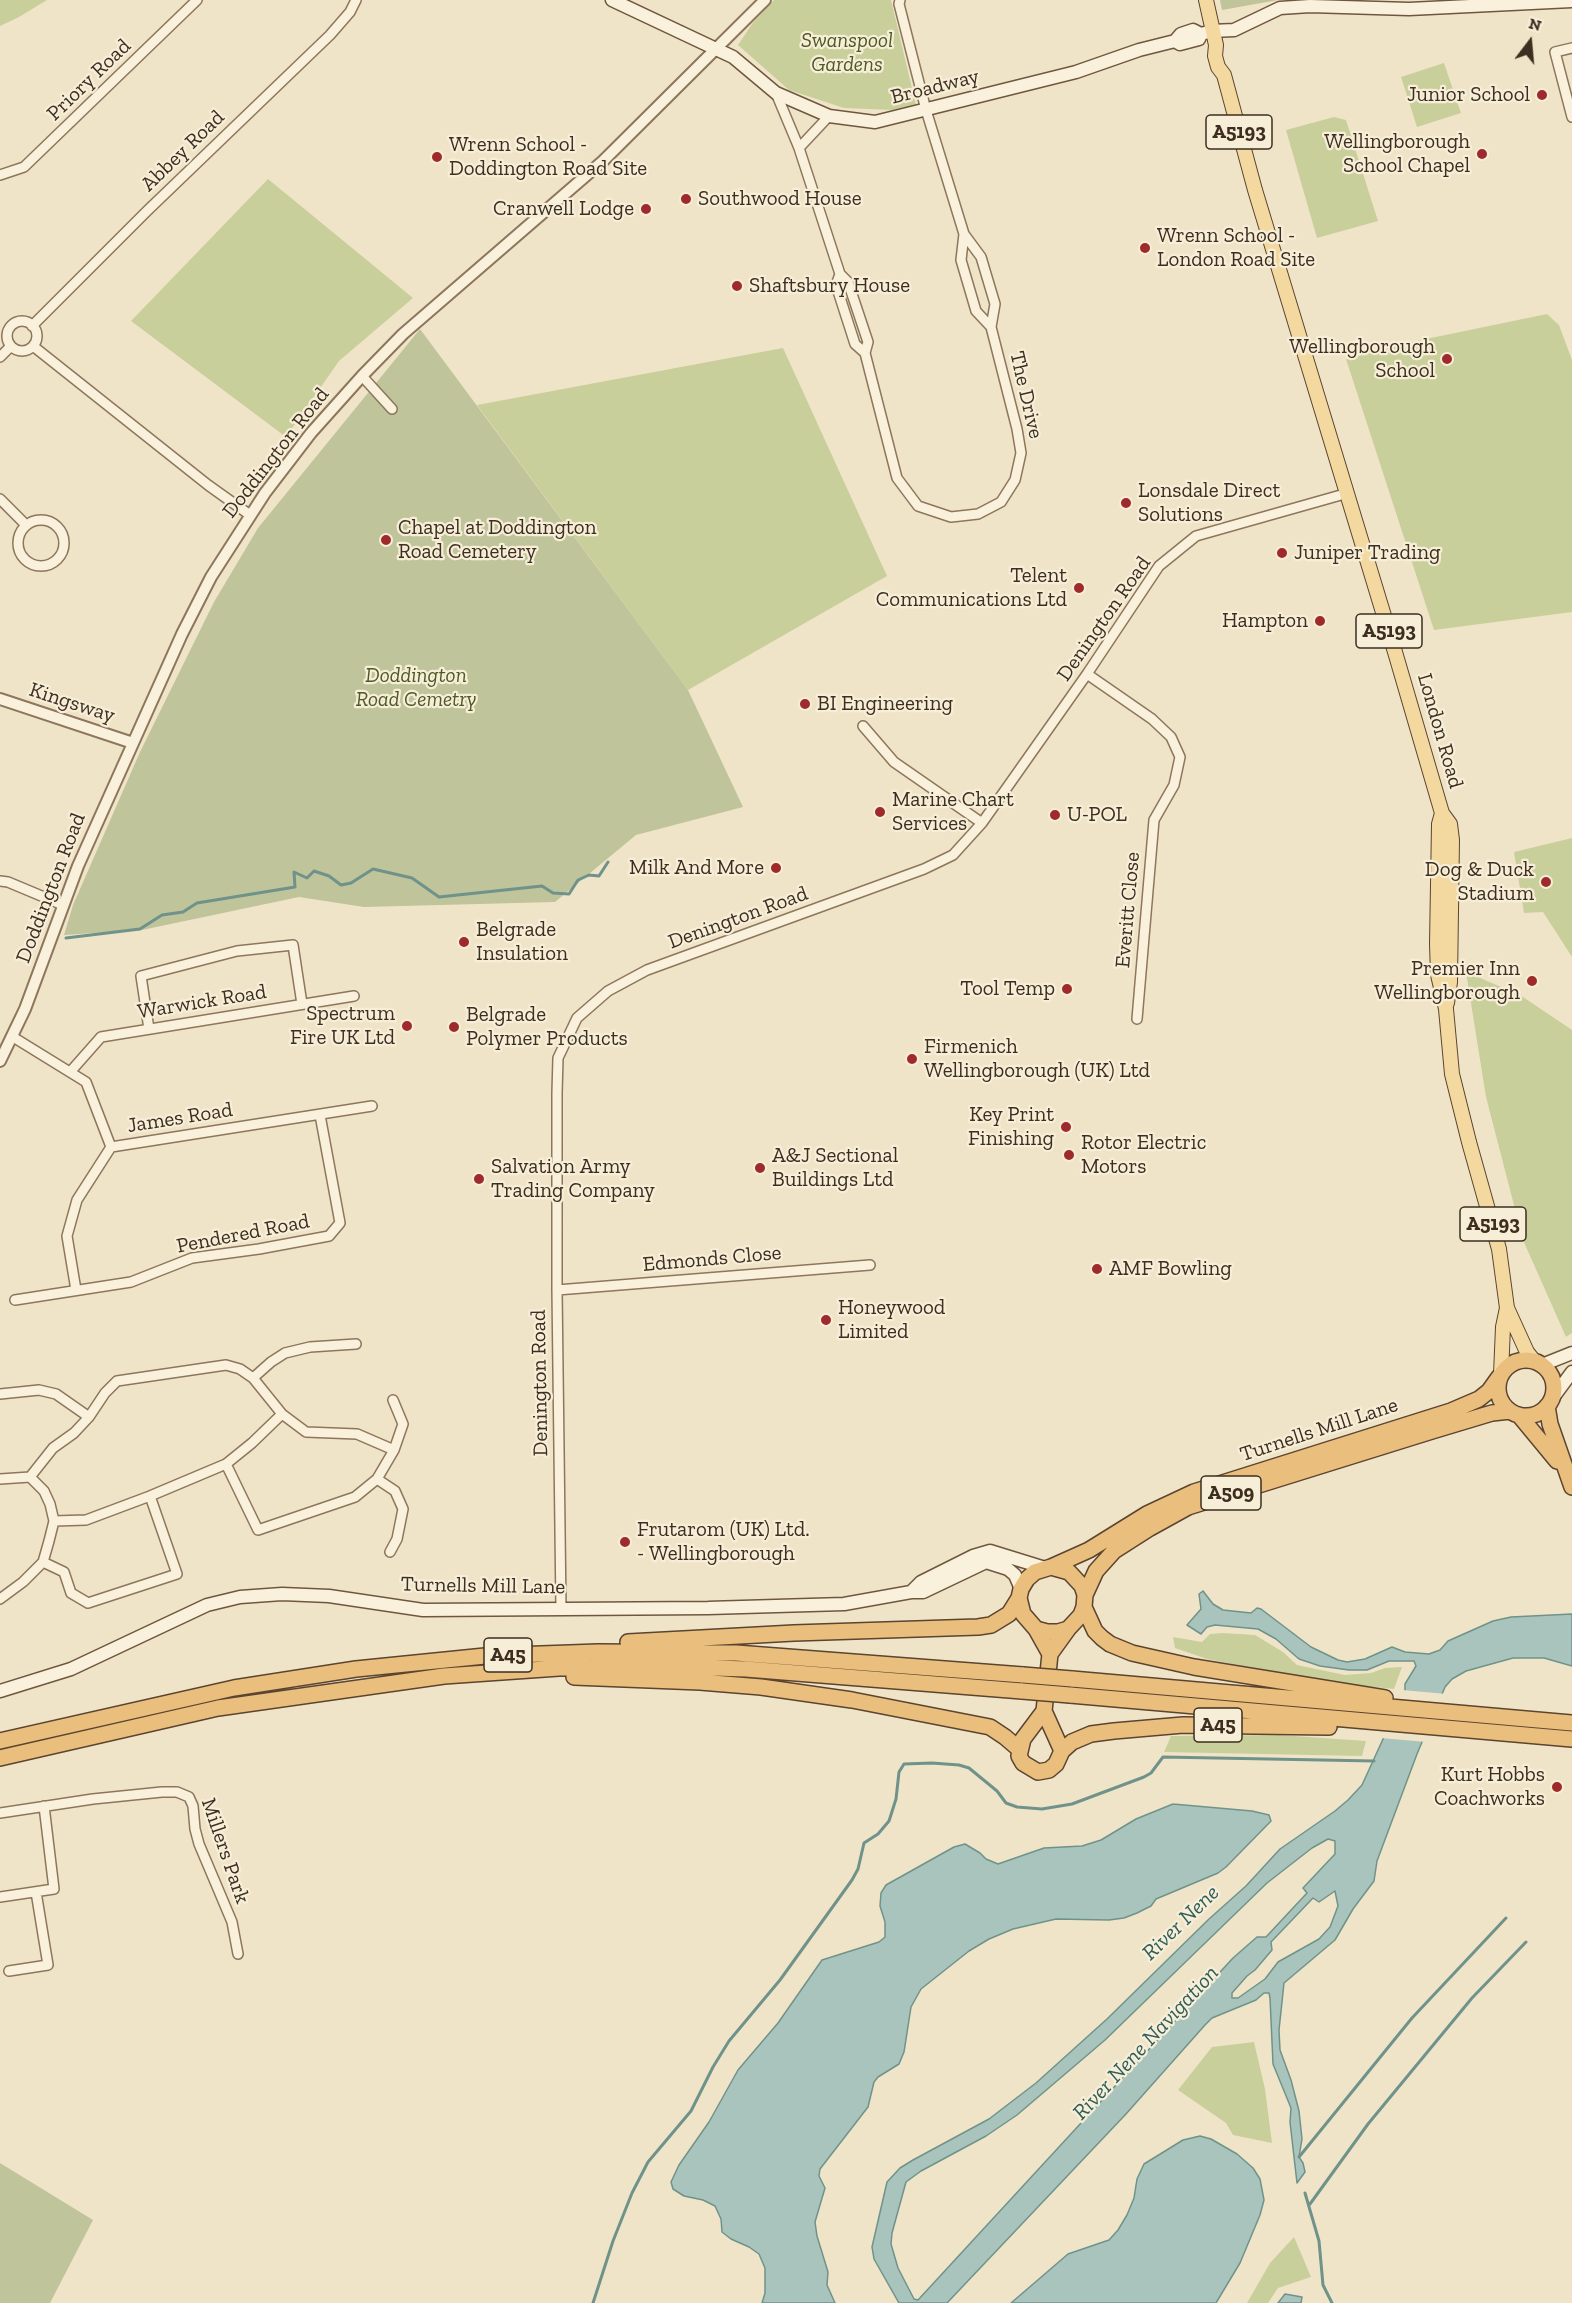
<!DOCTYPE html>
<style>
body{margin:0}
#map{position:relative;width:1572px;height:2303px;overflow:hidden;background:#f0e4c8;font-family:"Zilla Slab",serif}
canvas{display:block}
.north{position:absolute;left:1500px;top:12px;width:60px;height:60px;-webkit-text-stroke:4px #f7eed8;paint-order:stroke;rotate:16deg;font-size:16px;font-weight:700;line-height:24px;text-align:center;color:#3d2e20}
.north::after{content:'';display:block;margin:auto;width:21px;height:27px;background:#3d2e20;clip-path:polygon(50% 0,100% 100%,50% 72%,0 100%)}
</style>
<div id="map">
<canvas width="1572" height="2303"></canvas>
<div class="north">N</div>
</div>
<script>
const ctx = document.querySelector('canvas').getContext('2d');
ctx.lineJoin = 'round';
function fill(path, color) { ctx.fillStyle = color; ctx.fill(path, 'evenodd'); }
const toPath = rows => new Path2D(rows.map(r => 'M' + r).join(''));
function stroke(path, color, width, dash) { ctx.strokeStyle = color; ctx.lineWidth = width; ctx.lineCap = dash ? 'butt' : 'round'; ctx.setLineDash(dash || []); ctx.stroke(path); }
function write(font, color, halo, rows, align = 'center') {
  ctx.font = font + ' "Zilla Slab",serif'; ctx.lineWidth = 4.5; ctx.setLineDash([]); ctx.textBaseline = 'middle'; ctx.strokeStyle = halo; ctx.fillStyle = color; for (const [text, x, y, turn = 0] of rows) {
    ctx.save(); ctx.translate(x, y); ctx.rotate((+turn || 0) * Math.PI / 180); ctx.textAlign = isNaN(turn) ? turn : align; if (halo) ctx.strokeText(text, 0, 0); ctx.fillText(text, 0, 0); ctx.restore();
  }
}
fill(toPath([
 [0,0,47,0,19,17,0,26],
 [774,0,891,0,916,105,893,110,844,108,789,90,738,45,752,24],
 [1444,63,1461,113,1417,127,1401,77],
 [1334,117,1346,120,1378,221,1317,238,1286,130],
 [268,179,413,298,339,361,286,437,131,321],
 [1547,314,1559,325,1572,360,1572,612,1434,630,1346,359,1421,340],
 [783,348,887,576,688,690,477,405],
 [1572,838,1572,957,1543,912,1524,913,1514,852],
 [1466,972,1520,995,1572,1030,1572,1333,1566,1337,1523,1240,1486,1097],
 [1222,1633,1255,1635,1283,1652,1297,1665,1345,1675,1371,1673,1385,1668,1402,1667,1394,1689,1351,1685,1288,1675,1207,1659,1175,1648,1173,1637,1202,1642,1210,1634],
 [1279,1735,1366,1741,1362,1756,1164,1752,1171,1736],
 [1254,2042,1265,2089,1272,2143,1233,2135,1226,2123,1178,2090,1212,2047],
 [1294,2237,1311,2277,1278,2288,1268,2303,1247,2303,1270,2263]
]), '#c9cf9b');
fill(toPath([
 [1220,0,1278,0,1222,10],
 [420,329,688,690,743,807,636,835,555,902,364,907,299,897,142,930,64,935,73,905,140,752,214,602,258,528],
 [0,2163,93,2220,50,2303,0,2303]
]), '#bfc49a');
const water = toPath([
 [1203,1591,1213,1604,1223,1610,1251,1613,1257,1608,1261,1609,1311,1647,1338,1660,1347,1662,1365,1659,1392,1647,1405,1652,1429,1654,1440,1650,1448,1641,1493,1621,1511,1617,1572,1614,1572,1666,1544,1658,1513,1658,1466,1671,1452,1679,1445,1687,1417,1754,1377,1861,1374,1881,1353,1909,1335,1940,1284,1983,1279,2030,1280,2050,1291,2080,1299,2111,1302,2139,1299,2157,1303,2163,1305,2172,1297,2183,1290,2122,1291,2108,1273,2064,1270,1998,1269,1993,1264,1993,1256,2000,1212,2018,1205,2025,1126,2114,947,2303,899,2303,874,2259,872,2247,887,2182,900,2168,913,2160,989,2119,1036,2083,1107,2019,1209,1919,1246,1886,1280,1849,1335,1811,1348,1800,1362,1785,1405,1691,1405,1684,1416,1666,1414,1661,1389,1661,1367,1670,1349,1670,1320,1666,1299,1659,1276,1639,1258,1629,1215,1625,1207,1627,1201,1634,1187,1625,1201,1609,1199,1594,1203,1591],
 [1328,1839,1335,1841,1335,1854,1303,1888,1307,1893,1266,1937,1257,1937,1233,1958,918,2300,914,2299,898,2268,891,2244,892,2233,906,2182,921,2171,986,2136,1017,2115,1105,2040,1267,1883,1312,1848,1328,1839],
 [1335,1891,1338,1906,1330,1927,1319,1939,1278,1962,1265,1979,1238,1998,1232,1998,1232,1993,1247,1976,1255,1970,1272,1950,1271,1942,1313,1898,1319,1902,1335,1891],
 [1173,1804,1252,1811,1269,1815,1271,1821,1226,1867,1218,1873,1156,1899,1151,1906,1137,1913,1124,1918,1109,1920,1056,1919,1013,1929,989,1939,969,1951,921,1989,911,2007,904,2052,899,2064,878,2077,874,2082,868,2107,820,2169,819,2176,825,2188,815,2222,817,2236,828,2272,827,2285,835,2303,762,2303,765,2293,765,2268,759,2254,749,2247,731,2239,722,2232,721,2219,715,2206,703,2200,684,2196,673,2189,671,2182,679,2165,709,2122,738,2070,778,2023,822,1960,879,1942,885,1937,885,1922,880,1906,881,1893,886,1885,954,1847,965,1844,980,1853,986,1859,998,1864,1044,1848,1082,1846,1101,1840,1136,1819,1173,1804],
 [1200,2136,1211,2139,1237,2154,1253,2168,1260,2179,1264,2200,1260,2215,1240,2263,1216,2303,1011,2303,1068,2254,1109,2240,1118,2230,1127,2215,1134,2198,1137,2179,1144,2164,1183,2140,1200,2136],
 [1285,2294,1302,2297,1301,2303,1278,2303,1285,2294]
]);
fill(water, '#a9c4bc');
stroke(water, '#6f938a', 1.5);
fill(toPath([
 [1402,1690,1447,1694,1426,1742,1381,1738]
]), '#f0e4c8');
stroke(toPath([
 [66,938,140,929,162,915,183,912,197,903,295,887,294,872,307,878,314,871,329,876,341,885,351,883,373,869,412,878,439,897,542,886,553,893,569,894,578,880,589,875,599,876,608,862],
 [1299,2157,1412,2018,1506,1918],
 [1305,2193,1319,2241,1323,2285,1332,2303],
 [1310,2204,1368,2124,1472,1998,1526,1942],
 [593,2303,613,2241,632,2193,648,2162,691,2111,713,2067,729,2041,780,1980,852,1880,858,1869,864,1843,878,1834,889,1821,896,1799,899,1772,904,1764,932,1763,959,1765,969,1768,997,1791,1006,1803,1017,1807,1042,1809,1072,1804,1144,1777,1151,1773,1163,1757,1374,1761]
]), '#6f938a', 3);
const minor = toPath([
 [1572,48,1555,52,1572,117],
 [776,93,799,148],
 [829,116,799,148,840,274,848,282,868,342,865,353,897,478,918,506,951,517,978,514,1001,502,1015,480,1021,453,1017,429,991,327,995,304,981,257,964,234,926,110,899,4,900,0],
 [0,175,24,167,197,0],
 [964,234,961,260,976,311,991,327],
 [840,274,836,285,855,344,865,353],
 '7 336a15 15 0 1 1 30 0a15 15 0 1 1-30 0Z',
 [32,326,147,211,330,35,350,12,356,0],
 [33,346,208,485,250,515],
 [0,357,11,346],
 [362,376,392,409],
 [0,499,25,524],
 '18 543a23 23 0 1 1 46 0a23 23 0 1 1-46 0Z',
 [1087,674,1152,719,1171,737,1180,757,1174,785,1154,820,1137,1019],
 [863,726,894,762,982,823],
 [0,881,8,882,63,905],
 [149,1029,141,976,237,951,293,945,302,1004],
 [13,1037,86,1082,111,1147,372,1106],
 [71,1071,101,1037,354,996],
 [76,1290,67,1236,77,1200,111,1147],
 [557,1290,870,1265],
 [15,1300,131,1282,192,1258,259,1249,329,1236,340,1223,320,1115],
 [253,1378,271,1362,285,1353,310,1347,356,1344],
 [0,1394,39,1390,56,1394,89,1417],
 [226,1464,252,1443,282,1414],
 [0,1479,30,1477,53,1448,74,1433,89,1417,105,1393,117,1381,226,1365,240,1369,253,1378,282,1414,306,1432,357,1434,394,1450],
 [377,1479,395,1491,403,1509,397,1539,390,1552],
 [54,1521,86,1520,150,1496,226,1464,258,1530,355,1497,377,1479,394,1450,403,1424,393,1400],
 [43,1562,64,1572,71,1593,88,1603,177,1574,150,1496],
 [0,1599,23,1582,43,1562,49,1541,54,1521,50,1504,44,1491,30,1477],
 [561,1609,557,1290,557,1093,558,1058,577,1018,608,991,647,970,924,869,953,855,982,823,1087,674,1159,566,1196,536,1348,493],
 [0,1813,93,1799,162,1792,177,1792,189,1797,193,1806,195,1829,199,1844,232,1922,238,1954],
 [0,1897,54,1889,44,1806],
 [9,1971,48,1965,36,1892]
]);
const tertiary = toPath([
 [0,699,133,743],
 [0,1061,25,1009,78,866,182,634,211,577,265,493,311,433,362,376,403,334,603,161,765,0]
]);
const secondary = toPath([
 [612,0,733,57,776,93,829,116,875,122,1076,72,1139,50,1175,41,1180,44,1199,39,1201,34,1212,31,1234,30,1280,8,1310,6,1409,9,1572,1],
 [1175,41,1181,34,1193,30,1201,34],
 [1542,1365,1572,1353],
 [1552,1399,1572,1372],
 [911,1592,921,1582,973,1556,990,1551,1045,1568],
 [0,1691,71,1669,207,1605,240,1597,282,1594,329,1596,423,1610,708,1608,844,1604,911,1592,923,1592,986,1562,1008,1569,1015,1575,1021,1589]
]);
const primary = toPath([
 [1206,0,1216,45,1215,56,1218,67,1224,75,1255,190,1395,652,1442,813,1439,824,1437,944,1438,975,1446,1009,1452,1074,1469,1142,1499,1249,1507,1308,1503,1327,1501,1374],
 [1442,813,1450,824,1452,840,1450,982,1447,1003],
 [1507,1308,1527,1352,1534,1361]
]);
const trunk = toPath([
 '1498 1388a28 28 0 1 1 56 0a28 28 0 1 1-56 0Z',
 [1547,1406,1550,1424,1572,1487],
 [1519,1415,1557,1461],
 [1051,1567,1089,1550,1147,1514,1194,1492,1451,1411,1479,1399,1489,1391,1499,1377],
 [1085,1595,1096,1571,1114,1551,1150,1528,1188,1507,1432,1431,1492,1413,1510,1411],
 [1084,1607,1095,1631,1102,1638,1110,1644,1132,1653,1194,1667,1385,1698],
 [1036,1629,1050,1654,1044,1711,1023,1739,1019,1756,1023,1763,1038,1772,1049,1770,1056,1764,1062,1751,1044,1711],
 [628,1642,794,1633,978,1627,991,1625,1009,1614,1019,1598],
 [1050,1654,1068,1629,1081,1615,1084,1607,1085,1595,1082,1586,1069,1572,1051,1567,1035,1572,1027,1579,1021,1589,1019,1598,1023,1614,1036,1629,1047,1632,1058,1632,1068,1629],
 [574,1677,700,1682,761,1687,852,1700,990,1727,1005,1737,1019,1749],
 [1072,1679,1572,1723],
 [1070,1695,1572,1739],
 [0,1741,234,1688,356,1669,485,1656,598,1652,736,1653,1023,1675],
 [1062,1751,1072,1742,1091,1734,1114,1731,1183,1725,1329,1727],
 [0,1758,218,1708,444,1676,559,1668,653,1666,746,1669,1022,1691]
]);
stroke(minor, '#8d765c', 12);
stroke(tertiary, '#8d765c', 14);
stroke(secondary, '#6f573f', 15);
stroke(primary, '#5b4430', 16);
stroke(trunk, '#5b4430', 18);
stroke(minor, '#faf1dc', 9);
stroke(tertiary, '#faf1dc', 10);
stroke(secondary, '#faf1dc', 12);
stroke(primary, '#f3d9a0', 14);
stroke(trunk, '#eabe7c', 15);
const trunkBridge = toPath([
 [1023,1675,1072,1679],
 [1022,1691,1070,1695]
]);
stroke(trunkBridge, '#5b4430', 18, []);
stroke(trunkBridge, '#eabe7c', 15);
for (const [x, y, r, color] of [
 [1542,95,6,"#9e2a2b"],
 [1482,154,6,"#9e2a2b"],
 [437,157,6,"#9e2a2b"],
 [686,199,6,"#9e2a2b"],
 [646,209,6,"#9e2a2b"],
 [1145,248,6,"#9e2a2b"],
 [737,286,6,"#9e2a2b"],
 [1447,359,6,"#9e2a2b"],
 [1126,503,6,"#9e2a2b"],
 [386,540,6,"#9e2a2b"],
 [1282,553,6,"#9e2a2b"],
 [1079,588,6,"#9e2a2b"],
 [1320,621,6,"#9e2a2b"],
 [805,704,6,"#9e2a2b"],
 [880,812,6,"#9e2a2b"],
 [1055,815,6,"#9e2a2b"],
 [776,868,6,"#9e2a2b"],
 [1546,882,6,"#9e2a2b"],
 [464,942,6,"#9e2a2b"],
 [1532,981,6,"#9e2a2b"],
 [1067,989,6,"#9e2a2b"],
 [407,1026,6,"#9e2a2b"],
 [454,1027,6,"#9e2a2b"],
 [912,1059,6,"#9e2a2b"],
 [1066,1127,6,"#9e2a2b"],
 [1069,1155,6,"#9e2a2b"],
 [760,1168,6,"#9e2a2b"],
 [479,1179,6,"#9e2a2b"],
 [1097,1269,6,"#9e2a2b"],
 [826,1320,6,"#9e2a2b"],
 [625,1542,6,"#9e2a2b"],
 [1557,1787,6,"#9e2a2b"]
]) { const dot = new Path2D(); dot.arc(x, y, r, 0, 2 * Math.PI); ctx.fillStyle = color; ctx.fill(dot); stroke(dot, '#f7eed8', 2); }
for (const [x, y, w] of [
 [1239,132,66],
 [1389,631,66],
 [1493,1224,66],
 [1231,1493,60],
 [508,1655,48],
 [1218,1725,48]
]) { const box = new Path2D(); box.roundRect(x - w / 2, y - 17, w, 34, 4.5); ctx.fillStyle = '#f7eed8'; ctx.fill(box); stroke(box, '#3d2e20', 1.5); }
write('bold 20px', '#3d2e20', null, [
 ["A5193",1239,132],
 ["A5193",1389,631],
 ["A5193",1493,1224],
 ["A509",1231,1493],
 ["A45",508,1655],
 ["A45",1218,1725]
]);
write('italic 21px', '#4d5a26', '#f7eed8', [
 ["Swanspool",847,41],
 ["Gardens",847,65],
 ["Doddington",416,676],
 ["Road Cemetry",416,700]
]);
write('21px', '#3d2e20', '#f7eed8', [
 ["Priory Road",89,80,-44],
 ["Broadway",935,87,-14],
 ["Abbey Road",183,151,-44],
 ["The Drive",1026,395,77],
 ["Doddington Road",276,453,-52],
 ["Denington Road",1104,619,-55],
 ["Kingsway",72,703,18],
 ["London Road",1440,731,74],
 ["Doddington Road",51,888,-69],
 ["Everitt Close",1128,910,-85],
 ["Denington Road",738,918,-20],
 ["Warwick Road",202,1002,-9],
 ["James Road",180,1118,-9],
 ["Pendered Road",243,1234,-11],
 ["Edmonds Close",712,1259,-5],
 ["Denington Road",540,1383,-91],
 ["Turnells Mill Lane",1319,1430,-18],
 ["Turnells Mill Lane",483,1586,1],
 ["Millers Park",225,1851,71]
]);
write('21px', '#3d2e20', '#f7eed8', [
 ["Junior School",1530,95,"right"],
 ["Wellingborough",1470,142,"right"],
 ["School Chapel",1470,166,"right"],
 ["Wrenn School -",449,145],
 ["Doddington Road Site",449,169],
 ["Southwood House",698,199],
 ["Cranwell Lodge",634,209,"right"],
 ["Wrenn School -",1157,236],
 ["London Road Site",1157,260],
 ["Shaftsbury House",749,286],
 ["Wellingborough",1435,347,"right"],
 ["School",1435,371,"right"],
 ["Lonsdale Direct",1138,491],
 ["Solutions",1138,515],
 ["Chapel at Doddington",398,528],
 ["Road Cemetery",398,552],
 ["Juniper Trading",1294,553],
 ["Telent",1067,576,"right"],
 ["Communications Ltd",1067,600,"right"],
 ["Hampton",1308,621,"right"],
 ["BI Engineering",817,704],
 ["Marine Chart",892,800],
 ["Services",892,824],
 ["U-POL",1067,815],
 ["Milk And More",764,868,"right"],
 ["Dog & Duck",1534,870,"right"],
 ["Stadium",1534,894,"right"],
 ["Belgrade",476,930],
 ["Insulation",476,954],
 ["Premier Inn",1520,969,"right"],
 ["Wellingborough",1520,993,"right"],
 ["Tool Temp",1055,989,"right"],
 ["Spectrum",395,1014,"right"],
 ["Fire UK Ltd",395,1038,"right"],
 ["Belgrade",466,1015],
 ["Polymer Products",466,1039],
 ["Firmenich",924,1047],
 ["Wellingborough (UK) Ltd",924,1071],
 ["Key Print",1054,1115,"right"],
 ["Finishing",1054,1139,"right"],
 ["Rotor Electric",1081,1143],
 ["Motors",1081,1167],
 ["A&J Sectional",772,1156],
 ["Buildings Ltd",772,1180],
 ["Salvation Army",491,1167],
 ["Trading Company",491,1191],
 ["AMF Bowling",1109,1269],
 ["Honeywood",838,1308],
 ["Limited",838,1332],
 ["Frutarom (UK) Ltd.",637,1530],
 ["- Wellingborough",637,1554],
 ["Kurt Hobbs",1545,1775,"right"],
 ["Coachworks",1545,1799,"right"]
], 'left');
write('italic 22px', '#2f5d5a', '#f7eed8', [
 ["River Nene",1181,1923,-44],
 ["River Nene Navigation",1146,2043,-47]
]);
</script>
